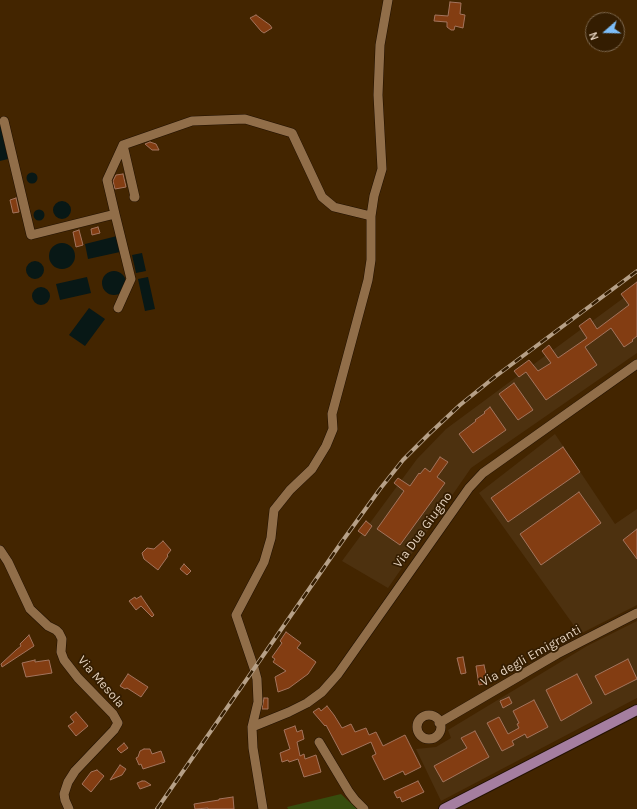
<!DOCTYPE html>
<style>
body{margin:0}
#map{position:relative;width:637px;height:809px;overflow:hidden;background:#432500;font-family:Karla,sans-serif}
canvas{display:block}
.north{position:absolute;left:585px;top:12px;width:40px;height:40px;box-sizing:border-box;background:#341d01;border:1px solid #7a654c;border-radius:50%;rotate:250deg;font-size:11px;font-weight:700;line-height:16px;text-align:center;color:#e4d1bd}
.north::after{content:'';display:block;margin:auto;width:14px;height:18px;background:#7dbef9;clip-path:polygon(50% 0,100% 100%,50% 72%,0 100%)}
</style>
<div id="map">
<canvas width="637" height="809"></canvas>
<div class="north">N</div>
</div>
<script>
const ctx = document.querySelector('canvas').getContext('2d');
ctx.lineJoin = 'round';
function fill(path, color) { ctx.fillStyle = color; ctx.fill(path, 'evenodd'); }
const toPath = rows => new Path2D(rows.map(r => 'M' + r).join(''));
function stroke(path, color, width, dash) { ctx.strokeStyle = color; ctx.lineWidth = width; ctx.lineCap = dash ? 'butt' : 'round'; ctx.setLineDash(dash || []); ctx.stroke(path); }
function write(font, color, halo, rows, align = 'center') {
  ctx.font = font + ' Karla,sans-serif'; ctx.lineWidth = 3.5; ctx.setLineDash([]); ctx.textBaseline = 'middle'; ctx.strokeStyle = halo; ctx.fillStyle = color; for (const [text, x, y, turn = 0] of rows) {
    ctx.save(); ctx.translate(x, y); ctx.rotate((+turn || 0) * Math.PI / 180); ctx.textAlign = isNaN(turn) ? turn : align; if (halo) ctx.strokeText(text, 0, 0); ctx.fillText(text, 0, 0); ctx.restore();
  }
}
fill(toPath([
 [637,288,637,353,471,468,388,588,342,561,417,459,446,429],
 [555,434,615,524,637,509,637,605,580,634,479,493],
 [637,621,637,698,441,801,416,749,436,747,451,738,448,730,587,646]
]), '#4d310f');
fill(toPath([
 [341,794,357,809,288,809,287,807]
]), '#374d0e');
fill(toPath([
 [0,123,8,159,0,161],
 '26.5 178a5.5 5.5 0 1 1 11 0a5.5 5.5 0 1 1-11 0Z',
 '53 210a9 9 0 1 1 18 0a9 9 0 1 1-18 0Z',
 '33.5 215a5.5 5.5 0 1 1 11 0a5.5 5.5 0 1 1-11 0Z',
 [117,236,120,252,88,259,85,244],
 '49 256a13 13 0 1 1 26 0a13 13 0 1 1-26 0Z',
 [142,253,146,271,136,273,132,255],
 '26 270a9 9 0 1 1 18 0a9 9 0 1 1-18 0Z',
 '102 283a12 12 0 1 1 24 0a12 12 0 1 1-24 0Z',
 [87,277,91,293,60,300,56,284],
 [148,277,155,309,145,311,138,279],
 '32 296a9 9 0 1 1 18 0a9 9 0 1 1-18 0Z',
 [89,308,105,319,85,346,69,335]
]), '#081816');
const building = toPath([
 [450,2,461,3,460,14,465,15,463,28,455,26,454,30,451,30,447,27,447,22,434,21,435,15,448,16,450,2],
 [256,15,270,25,272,28,264,33,261,31,250,18,256,15],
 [150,142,156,144,159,150,152,150,145,144,150,142],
 [123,174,126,187,115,189,113,181,116,175,123,174],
 [16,198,19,212,13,213,10,200,16,198],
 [98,227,100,233,92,235,91,229,98,227],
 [79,230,83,245,76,247,73,232,79,230],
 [637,282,637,336,632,340,633,341,624,347,611,328,585,347,597,365,546,400,526,372,519,377,514,371,529,360,538,371,551,363,542,351,549,345,558,358,587,338,579,326,590,318,597,329,629,305,621,294,637,282],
 [514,383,533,410,518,420,499,394,514,383],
 [490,407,506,430,473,453,459,434,476,421,475,420,485,413,484,412,490,407],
 [563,447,580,472,508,522,491,498,563,447],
 [440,457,448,462,437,477,445,483,400,545,377,529,404,491,394,483,398,478,410,486,419,473,420,474,425,468,430,472,440,457],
 [579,492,601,523,541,565,520,534,579,492],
 [366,521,372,526,365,536,358,531,366,521],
 [637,529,637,559,623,540,637,529],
 [163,541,171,550,167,555,168,556,158,570,144,559,142,553,147,548,154,549,163,541],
 [184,564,191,571,187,575,180,569,184,564],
 [141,596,154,615,152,617,141,606,136,610,129,601,135,597,136,599,141,596],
 [286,632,301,643,297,648,316,662,308,674,289,688,278,692,275,677,286,671,273,662,275,659,272,657,282,643,280,641,286,632],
 [29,635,34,646,2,667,1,664,16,650,21,646,20,644,29,635],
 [463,657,466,673,461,674,457,658,463,657],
 [628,659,637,679,605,695,595,676,628,659],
 [35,660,35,662,49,660,52,673,26,677,22,663,35,660],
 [484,665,488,683,479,685,476,666,484,665],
 [128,674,148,687,141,697,127,688,125,689,120,686,128,674],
 [577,674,592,703,561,721,546,690,577,674],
 [509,697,512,703,503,708,500,701,509,697],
 [264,698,268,698,268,709,262,709,264,698],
 [534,700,548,727,527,738,525,734,512,741,514,745,502,751,487,723,499,717,508,734,519,728,517,724,519,723,513,711,534,700],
 [327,706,334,715,342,728,351,724,355,732,366,728,369,735,376,732,383,746,405,735,421,767,405,775,403,771,384,780,372,756,376,754,371,742,342,755,326,725,325,726,313,712,319,708,321,711,327,706],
 [76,712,88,726,76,736,68,726,74,722,70,717,76,712],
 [295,726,297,732,302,730,304,739,297,742,300,756,304,754,305,759,316,755,321,772,304,777,298,759,289,762,288,760,282,762,280,753,290,749,284,730,295,726],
 [475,731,489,757,443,782,434,766,467,748,461,738,475,731],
 [124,743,128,748,121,753,117,749,124,743],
 [144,749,150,749,152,754,161,751,165,762,143,769,141,764,139,765,136,758,138,757,140,751,144,749],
 [120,765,126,769,122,775,110,780,120,765],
 [97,770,104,776,91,792,82,784,91,772,97,770],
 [142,781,145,781,151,785,140,789,137,783,142,781],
 [418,781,424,792,402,802,400,797,397,798,394,792,418,781],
 [233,797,234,809,208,809,208,808,195,809,194,804,219,800,219,799,233,797]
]);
fill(building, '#833d12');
stroke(building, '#a3745d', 1);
const minor = toPath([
 [4,121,31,235,115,214,107,180,123,145,192,121,245,119,292,133,322,197,334,207,371,216],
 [123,145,135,197,134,197],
 [115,214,131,279,118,308],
 [0,550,8,562,30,609,48,626,56,630,59,633,62,639,61,652,64,660,78,678,113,714,118,723,114,730,75,771,68,782,64,794,65,800,69,809],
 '417 727a12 12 0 1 1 24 0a12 12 0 1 1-24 0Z',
 [439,723,557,654,637,613],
 [252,727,289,712,307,703,322,692,338,674,469,488,483,473,637,364],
 [319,742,349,792,355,800,364,809],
 [263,809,253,748,252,727,258,702,257,679,254,668,236,615,264,562,271,538,274,510,290,490,312,469,326,446,333,429,332,414,368,280,371,260,371,216,374,196,382,169,378,95,380,45,388,0]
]);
const major = toPath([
 [444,809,637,710]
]);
stroke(minor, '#211101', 10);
stroke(major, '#211101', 12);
stroke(minor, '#916e49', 9);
stroke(major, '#a57ea0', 10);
const rail = toPath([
 [157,809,341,543,380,489,403,460,429,434,460,405,496,376,637,271]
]);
stroke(rail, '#b6a087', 4);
stroke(rail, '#341d01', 2.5, [8]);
write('13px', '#e4d1bd', '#341d01', [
 ["Via Due Giugno",423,530,-54],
 ["Via degli Emigranti",531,656,-29],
 ["Via Mesola",101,682,49]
]);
</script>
